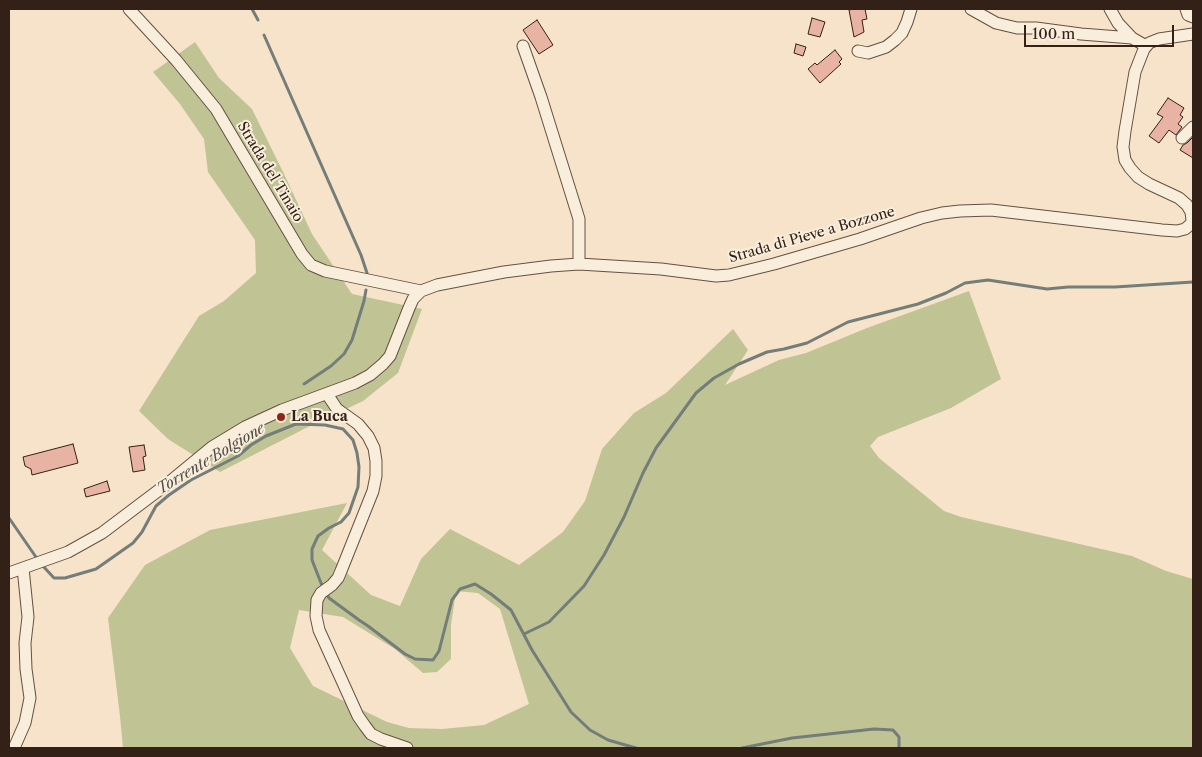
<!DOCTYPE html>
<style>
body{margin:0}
#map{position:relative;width:1202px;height:757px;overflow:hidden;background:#f6e3c9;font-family:"Libre Caslon Text",serif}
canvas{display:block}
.frame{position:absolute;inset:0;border:10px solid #332016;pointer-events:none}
.scale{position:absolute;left:1024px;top:25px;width:150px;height:22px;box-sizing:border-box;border:2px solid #332016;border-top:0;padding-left:6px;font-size:15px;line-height:18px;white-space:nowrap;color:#332016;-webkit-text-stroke:4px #f9eddc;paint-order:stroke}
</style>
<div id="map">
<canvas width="1202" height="757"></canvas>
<div class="frame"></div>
<div class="scale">100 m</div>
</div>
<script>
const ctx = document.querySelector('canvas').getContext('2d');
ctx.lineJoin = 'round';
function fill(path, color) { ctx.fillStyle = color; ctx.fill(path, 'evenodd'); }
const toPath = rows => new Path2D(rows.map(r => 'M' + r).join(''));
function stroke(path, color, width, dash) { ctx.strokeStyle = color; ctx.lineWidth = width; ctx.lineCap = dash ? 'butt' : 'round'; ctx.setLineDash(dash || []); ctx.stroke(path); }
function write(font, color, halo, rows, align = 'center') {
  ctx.font = font + ' "Libre Caslon Text",serif'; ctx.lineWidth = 4; ctx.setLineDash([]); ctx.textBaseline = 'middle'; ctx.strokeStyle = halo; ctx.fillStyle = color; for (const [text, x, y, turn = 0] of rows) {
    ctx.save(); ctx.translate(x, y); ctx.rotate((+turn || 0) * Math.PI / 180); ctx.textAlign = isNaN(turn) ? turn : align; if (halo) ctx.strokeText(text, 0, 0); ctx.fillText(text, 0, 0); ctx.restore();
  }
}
fill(toPath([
 [195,42,219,78,252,109,284,174,312,234,352,294,422,309,398,373,363,401,304,429,220,472,168,439,139,411,199,316,224,301,256,273,255,240,208,172,204,139,180,104,153,72],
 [969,291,1001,379,951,408,878,437,870,446,879,458,944,511,961,517,1132,556,1166,571,1193,579,1193,748,123,748,120,716,108,618,145,565,210,530,347,503,322,550,371,595,400,606,421,559,450,529,519,565,563,532,585,501,602,449,634,413,666,393,733,329,748,350,725,385,779,360,806,353,867,328],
 [456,591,478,593,500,609,529,704,484,725,442,729,409,728,387,722,313,686,290,648,299,610,343,617,395,649,423,673,437,672,451,659,451,625]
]), '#c0c394');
stroke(toPath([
 [252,9,258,20],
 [264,35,361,255,367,273],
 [304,384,331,366,344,354,352,340,364,301,366,290],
 [9,518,38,560],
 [42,565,54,578,65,578,96,569,133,543,142,532,156,506,169,495,191,480,238,456,251,445,266,436,296,424,325,425,343,429,353,440,357,453,359,467,358,487,349,513,341,522,329,528,318,536,312,549,312,560,321,583,329,598,359,620,368,626,405,654,415,659,433,660,439,651,452,600,460,589,475,584,491,594,511,610,532,650,571,712,590,730,608,740,636,748],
 [524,634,549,622,584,586,604,555,624,517,643,473,656,448,696,393,714,378,739,364,767,352,784,349,807,343,848,322,918,304,946,293,965,283,988,280,1047,289,1068,287,1115,287,1193,282],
 [742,748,792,738,874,729,893,730,899,737,899,748]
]), '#737e7a', 3);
const building = toPath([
 [854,9,865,9,867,19,862,20,864,32,854,37,849,10,854,9],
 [812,18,825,22,820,37,808,34,812,18],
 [537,20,553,45,539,54,523,30,537,20],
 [796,44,806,47,803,56,794,53,796,44],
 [835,50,842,59,839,62,841,64,820,83,808,69,815,63,817,65,835,50],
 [1168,98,1184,108,1180,115,1183,117,1178,124,1182,127,1176,135,1169,130,1159,143,1149,136,1163,117,1157,114,1168,98],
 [1193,137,1193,158,1180,150,1183,145,1187,143,1193,137],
 [73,444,78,463,32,475,31,469,25,466,23,457,73,444],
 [144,445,146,456,143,457,145,470,133,472,129,447,144,445],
 [107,481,110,491,86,497,84,489,107,481]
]);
fill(building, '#e9b3a3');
stroke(building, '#332016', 1);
const minor = toPath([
 [129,9,176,60,216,109,302,254,311,265,325,271,421,291],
 [971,9,996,23,1017,28,1036,28,1081,34,1132,38,1146,46],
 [1110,9,1118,23,1132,38],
 [1186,9,1188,15,1193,17],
 [523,46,541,97,579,219,579,264],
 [858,51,868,53,886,47,895,40,902,33,907,22,911,9],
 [1182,138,1193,127],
 [327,394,337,409,358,424,368,436,374,448,376,461,376,476,373,491,341,571,338,578,332,585,321,593,317,600,316,616,319,630,358,716,365,726,371,734,381,739,407,748],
 [9,573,68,552,102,533,167,484,212,447,245,427,282,410,355,383,370,375,383,364,390,356,409,308,413,299,421,291,437,285,504,272,551,266,579,264,661,269,716,276,729,275,774,264,860,239,921,218,942,213,960,211,991,210,1162,230,1177,231,1185,229,1191,224,1192,220,1191,212,1187,205,1179,198,1149,184,1138,177,1130,168,1125,160,1123,147,1125,131,1135,72,1144,49,1149,43,1159,39,1193,34],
 [14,748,25,723,30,698,26,669,25,643,28,617,23,568]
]);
stroke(minor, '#645143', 13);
stroke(minor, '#f9eddc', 11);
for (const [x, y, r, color] of [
 [281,417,5,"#8f2418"]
]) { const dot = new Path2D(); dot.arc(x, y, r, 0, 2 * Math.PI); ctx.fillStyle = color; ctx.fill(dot); stroke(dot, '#f9eddc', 2); }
write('14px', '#332016', '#f9eddc', [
 ["Strada del Tinaio",270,172,59],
 ["Strada di Pieve a Bozzone",812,235,-16]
]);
write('bold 14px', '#332016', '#f9eddc', [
 ["La Buca",291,417]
], 'left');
write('italic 15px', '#534f48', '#f9eddc', [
 ["Torrente Bolgione",211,459,-31]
]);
</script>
